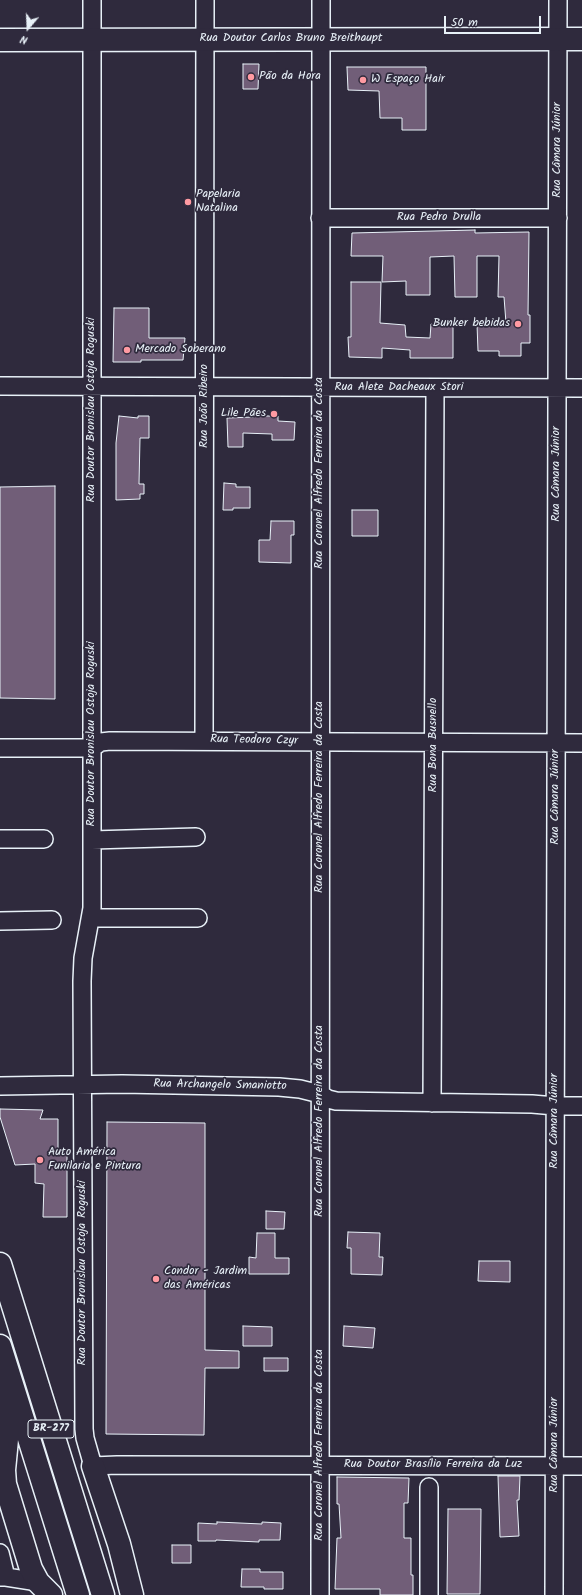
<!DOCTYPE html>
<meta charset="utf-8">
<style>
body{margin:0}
#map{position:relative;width:582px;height:1595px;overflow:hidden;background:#2f2a3d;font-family:Kalam,sans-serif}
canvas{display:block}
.north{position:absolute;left:8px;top:8px;width:40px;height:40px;-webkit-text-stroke:3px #2f2a3d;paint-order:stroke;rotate:199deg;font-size:11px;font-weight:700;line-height:16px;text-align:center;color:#e8f1f8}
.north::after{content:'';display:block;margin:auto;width:14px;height:18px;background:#e8f1f8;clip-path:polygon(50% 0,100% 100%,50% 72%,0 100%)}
.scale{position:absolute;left:444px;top:16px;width:97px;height:18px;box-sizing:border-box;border:2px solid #e8f1f8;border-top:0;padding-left:5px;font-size:12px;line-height:14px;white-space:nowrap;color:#e8f1f8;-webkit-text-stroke:3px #2f2a3d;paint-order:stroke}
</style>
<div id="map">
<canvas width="582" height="1595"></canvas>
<div class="north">N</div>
<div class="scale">50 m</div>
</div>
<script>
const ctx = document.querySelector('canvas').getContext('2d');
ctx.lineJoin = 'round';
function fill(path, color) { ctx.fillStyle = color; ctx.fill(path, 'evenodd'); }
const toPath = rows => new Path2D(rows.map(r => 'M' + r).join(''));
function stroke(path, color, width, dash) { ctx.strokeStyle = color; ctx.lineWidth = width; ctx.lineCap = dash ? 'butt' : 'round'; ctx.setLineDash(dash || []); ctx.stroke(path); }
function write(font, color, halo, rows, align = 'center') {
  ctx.font = font + ' Kalam,sans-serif'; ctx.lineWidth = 3.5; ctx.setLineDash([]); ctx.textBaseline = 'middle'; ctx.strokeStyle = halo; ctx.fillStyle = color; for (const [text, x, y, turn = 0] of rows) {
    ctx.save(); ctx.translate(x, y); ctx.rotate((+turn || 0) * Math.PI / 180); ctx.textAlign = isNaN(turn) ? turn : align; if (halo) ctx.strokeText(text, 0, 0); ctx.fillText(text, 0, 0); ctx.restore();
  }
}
const building = toPath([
 [243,64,259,64,258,89,243,89,243,64],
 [347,67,426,67,426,130,402,130,402,118,380,118,379,91,348,90,347,67],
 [475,230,475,233,529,232,528,315,530,315,530,343,521,343,521,356,499,356,499,351,478,351,477,324,506,323,504,297,498,297,499,256,477,256,477,297,455,297,454,256,430,257,430,295,406,295,406,281,382,282,383,256,351,256,352,233,475,230],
 [351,282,381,282,380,323,405,325,406,337,430,338,431,324,453,325,453,358,410,358,410,350,382,348,382,358,349,357,348,337,351,337,351,282],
 [114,308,149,308,149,338,185,338,183,360,141,360,141,362,113,362,114,308],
 [119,416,138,418,138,416,149,416,149,438,140,438,139,484,144,484,144,494,140,494,140,499,116,500,116,443,119,416],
 [254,416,278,416,278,421,295,422,294,440,272,440,272,434,243,433,243,447,228,447,227,418,254,417,254,416],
 [224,483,236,484,236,487,250,487,250,508,233,508,233,510,223,510,224,483],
 [55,486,55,699,0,698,0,487,55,486],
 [352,510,378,510,378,536,352,536,352,510],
 [271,521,294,521,294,535,291,535,291,563,259,562,259,540,270,540,271,521],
 [0,1109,43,1110,40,1119,58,1119,58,1155,67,1155,67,1217,43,1217,44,1184,35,1183,35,1164,15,1165,0,1117,0,1109],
 [107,1122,205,1123,205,1350,239,1351,239,1368,205,1368,204,1435,106,1434,107,1122],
 [266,1211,285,1212,284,1229,266,1229,266,1211],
 [348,1232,380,1233,379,1257,383,1257,382,1275,351,1274,351,1248,347,1248,348,1232],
 [257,1233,275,1233,275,1258,289,1258,289,1274,249,1274,249,1257,256,1258,257,1233],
 [479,1261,510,1261,510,1282,478,1281,479,1261],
 [243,1326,272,1327,272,1346,243,1346,243,1326],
 [344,1326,375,1328,373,1348,343,1346,344,1326],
 [264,1358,288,1358,288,1371,264,1371,264,1358],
 [498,1476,520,1476,519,1500,517,1500,519,1536,500,1537,498,1476],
 [337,1477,409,1478,408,1503,404,1503,404,1538,411,1538,411,1575,413,1575,413,1595,380,1595,380,1589,335,1589,337,1538,341,1538,339,1504,337,1504,337,1477],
 [448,1509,481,1509,480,1594,447,1594,448,1509],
 [217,1522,262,1524,262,1522,281,1523,280,1540,259,1540,259,1542,216,1540,216,1541,198,1541,198,1523,217,1524,217,1522],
 [172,1545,191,1545,191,1563,172,1563,172,1545],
 [242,1569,260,1569,260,1572,283,1572,283,1589,264,1589,264,1587,241,1587,242,1569]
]);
fill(building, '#715e78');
stroke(building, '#e8f1f8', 1);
const minor = toPath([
 [92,0,92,908,83,958,82,981,84,1429,85,1438,93,1466,117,1465,582,1466],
 [320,218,558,218],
 [0,386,582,388],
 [204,741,205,0],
 [0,748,92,748,101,742,110,741,582,743],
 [0,839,44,839],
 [92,840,196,837],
 [91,918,198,918],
 [0,921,52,920],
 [0,1086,122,1084,279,1087,300,1089,320,1094,328,1099,336,1101,532,1104,555,1106,582,1106],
 [432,1103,435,388],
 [0,1553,6,1577],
 [0,1577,6,1577,38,1582],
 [320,1595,321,0],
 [429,1595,429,1487],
 [554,1595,558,0]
]);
const major = toPath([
 [0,40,582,39]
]);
const highway = toPath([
 [0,1264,103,1595],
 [0,1346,78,1595],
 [4,1393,8,1429,4,1470,5,1484,31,1569,38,1582,51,1595],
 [93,1466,119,1544,132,1595]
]);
stroke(minor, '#e8f1f8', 20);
stroke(major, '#e8f1f8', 25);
stroke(highway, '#e8f1f8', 25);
stroke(minor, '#2f2a3d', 17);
stroke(major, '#2f2a3d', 22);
stroke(highway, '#2f2a3d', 22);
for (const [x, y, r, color] of [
 [251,77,4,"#ff9aa2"],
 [363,80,4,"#ff9aa2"],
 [188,202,4,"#ff9aa2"],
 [518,324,4,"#ff9aa2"],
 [127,350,4,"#ff9aa2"],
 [274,414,4,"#ff9aa2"],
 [40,1160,4,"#ff9aa2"],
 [156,1279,4,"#ff9aa2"]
]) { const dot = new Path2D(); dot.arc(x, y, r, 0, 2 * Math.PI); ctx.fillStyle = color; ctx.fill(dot); stroke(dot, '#2f2a3d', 1.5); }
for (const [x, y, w] of [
 [51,1429,46]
]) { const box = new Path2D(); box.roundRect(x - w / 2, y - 9, w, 18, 3); ctx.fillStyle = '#2f2a3d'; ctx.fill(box); stroke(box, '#e8f1f8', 1); }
write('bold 11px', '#e8f1f8', null, [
 ["BR-277",51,1429]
]);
write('12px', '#e8f1f8', '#2f2a3d', [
 ["Rua Doutor Carlos Bruno Breithaupt",291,39],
 ["Rua Câmara Júnior",558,150,-90],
 ["Rua Pedro Drulla",439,218],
 ["Rua Alete Dacheaux Stori",399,388],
 ["Rua João Ribeiro",205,406,-90],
 ["Rua Doutor Bronislau Ostoja Roguski",92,410,-90],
 ["Rua Coronel Alfredo Ferreira da Costa",320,473,-90],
 ["Rua Câmara Júnior",557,474,-90],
 ["Rua Doutor Bronislau Ostoja Roguski",92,734,-90],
 ["Rua Teodoro Czyr",254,741,1],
 ["Rua Bona Busnello",434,745,-90],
 ["Rua Coronel Alfredo Ferreira da Costa",320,797,-90],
 ["Rua Câmara Júnior",556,797,-90],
 ["Rua Archangelo Smaniotto",220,1086,1],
 ["Rua Coronel Alfredo Ferreira da Costa",320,1121,-90],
 ["Rua Câmara Júnior",555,1121,-90],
 ["Rua Doutor Bronislau Ostoja Roguski",83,1273,-90],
 ["Rua Coronel Alfredo Ferreira da Costa",320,1445,-90],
 ["Rua Câmara Júnior",555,1445,-90],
 ["Rua Doutor Brasílio Ferreira da Luz",433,1465]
]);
write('12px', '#e8f1f8', '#2f2a3d', [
 ["Pão da Hora",259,77],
 ["W Espaço Hair",371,80],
 ["Papelaria",196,195],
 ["Natalina",196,209],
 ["Bunker bebidas",510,324,"right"],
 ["Mercado Soberano",135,350],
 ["Lile Pães",266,414,"right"],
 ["Auto América",48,1153],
 ["Funilaria e Pintura",48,1167],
 ["Condor - Jardim",164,1272],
 ["das Américas",164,1286]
], 'left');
</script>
